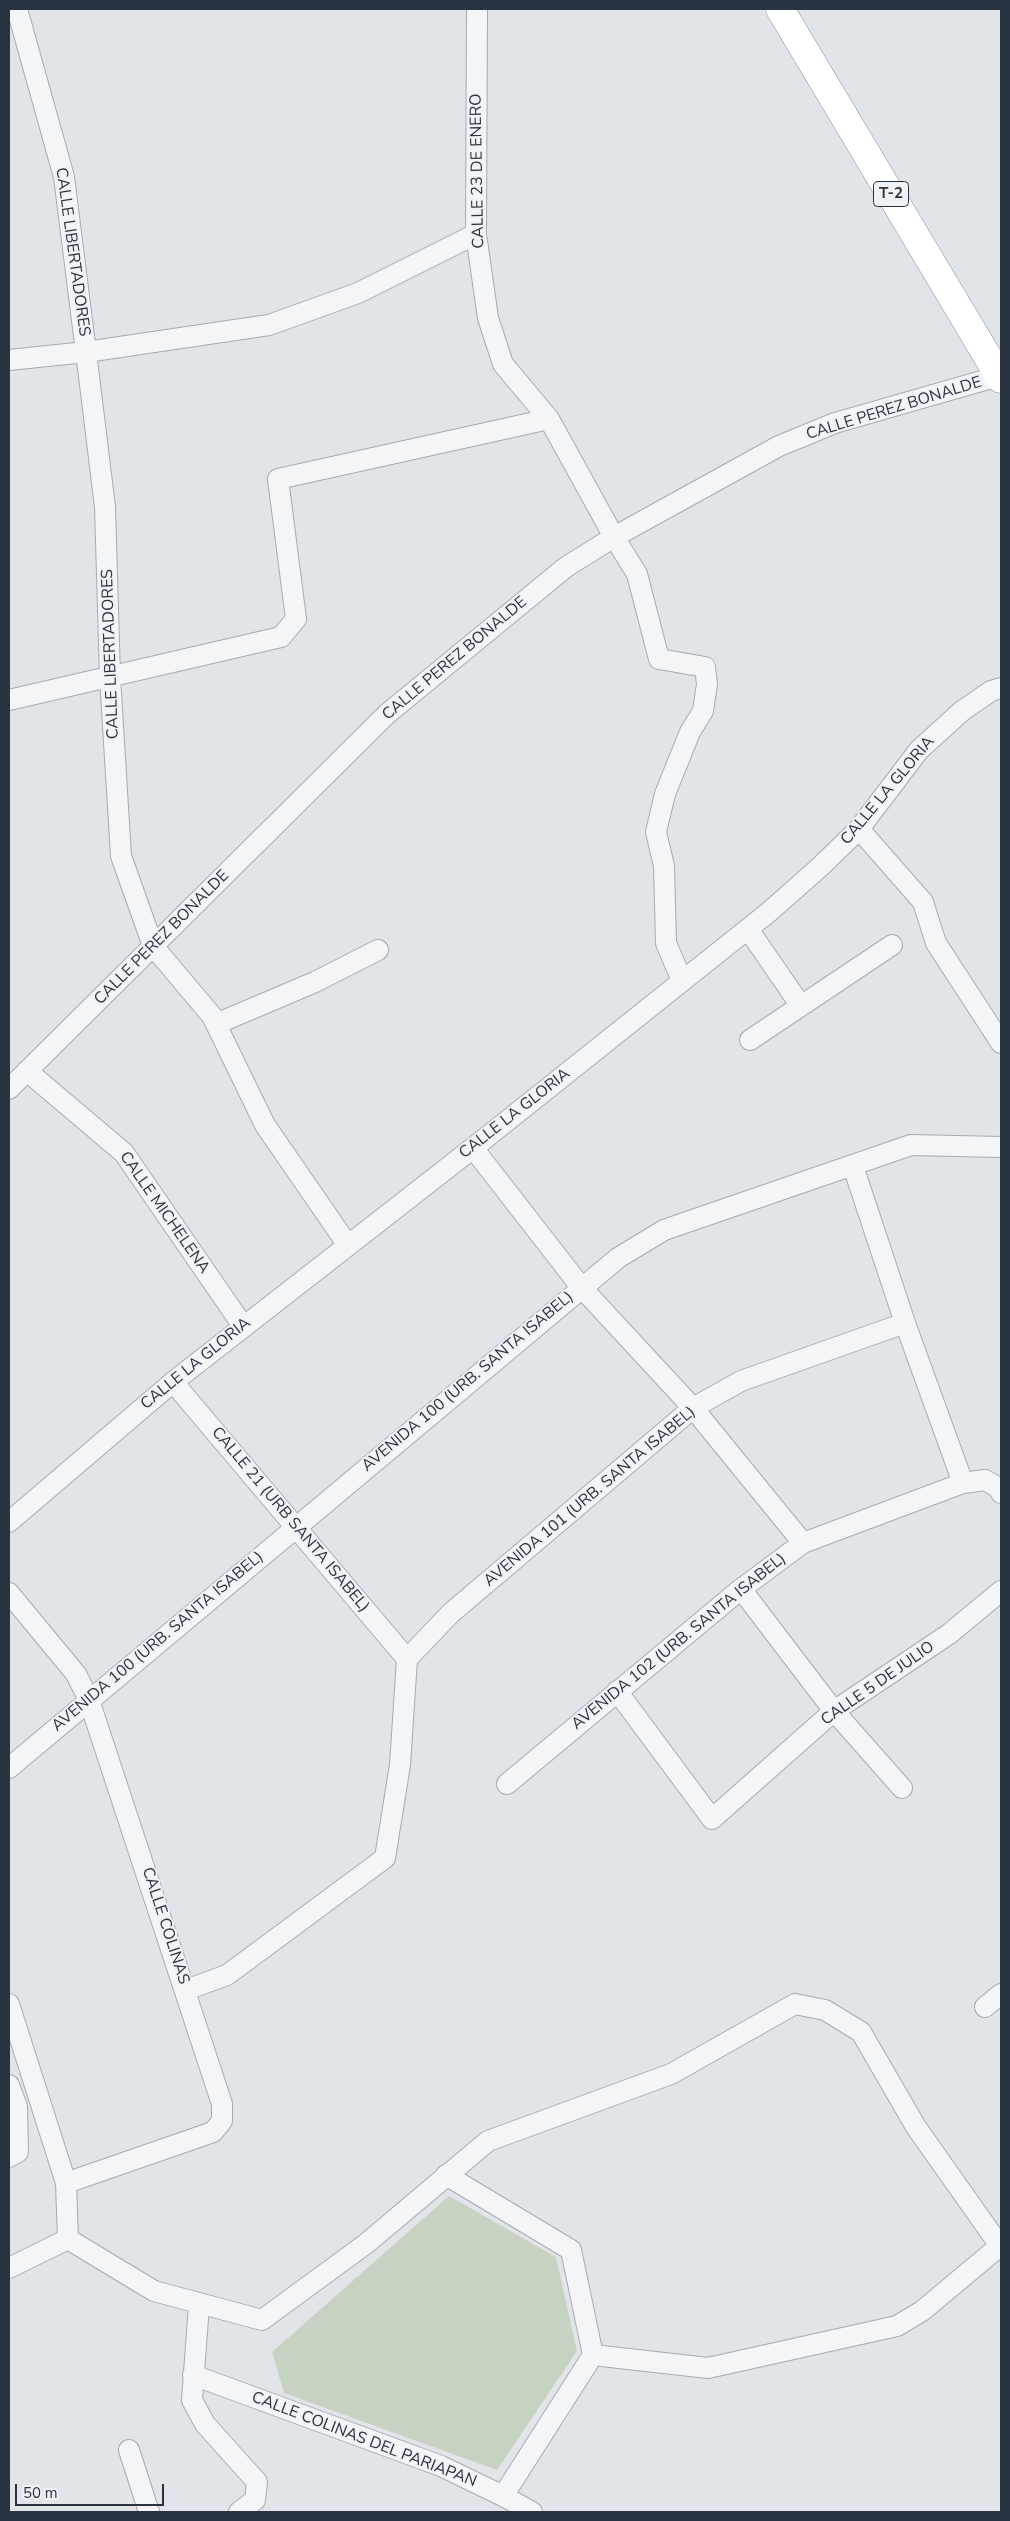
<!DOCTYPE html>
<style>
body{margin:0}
#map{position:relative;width:1010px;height:2521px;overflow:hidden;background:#e1e4e9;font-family:"Nunito Sans",sans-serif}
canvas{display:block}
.frame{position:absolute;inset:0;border:10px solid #293340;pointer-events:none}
.scale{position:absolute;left:15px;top:2484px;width:149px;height:22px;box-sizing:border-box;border:2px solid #293340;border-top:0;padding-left:6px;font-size:15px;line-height:18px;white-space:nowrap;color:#293340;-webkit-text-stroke:4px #f0f3f6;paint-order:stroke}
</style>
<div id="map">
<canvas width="1010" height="2521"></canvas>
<div class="frame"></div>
<div class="scale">50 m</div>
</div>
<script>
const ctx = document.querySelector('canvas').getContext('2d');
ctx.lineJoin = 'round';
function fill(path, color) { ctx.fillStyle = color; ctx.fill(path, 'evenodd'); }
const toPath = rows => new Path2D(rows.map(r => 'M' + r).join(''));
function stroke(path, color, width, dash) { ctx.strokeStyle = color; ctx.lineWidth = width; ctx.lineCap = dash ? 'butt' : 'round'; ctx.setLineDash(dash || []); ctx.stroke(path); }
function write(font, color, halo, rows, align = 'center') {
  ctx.font = font + ' "Nunito Sans",sans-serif'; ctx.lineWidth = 4; ctx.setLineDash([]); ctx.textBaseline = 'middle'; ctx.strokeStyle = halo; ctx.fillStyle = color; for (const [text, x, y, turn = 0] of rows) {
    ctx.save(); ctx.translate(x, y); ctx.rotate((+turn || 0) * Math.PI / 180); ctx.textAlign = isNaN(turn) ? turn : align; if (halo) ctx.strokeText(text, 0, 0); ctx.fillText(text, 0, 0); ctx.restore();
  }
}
fill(toPath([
 [449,2196,556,2257,577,2351,497,2470,284,2393,272,2352]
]), '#c7d3c2');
const minor = toPath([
 [17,9,64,177,86,352,105,507,110,677,121,856,153,946,212,1016,265,1125,347,1244],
 [477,9,476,234,488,318,503,364,549,419,614,537,637,574,659,659,705,667,707,684,703,711,690,732,665,794,656,832,664,866,666,943,682,981],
 [9,360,86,352,269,325,358,293,476,234],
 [9,700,281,637,296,619,278,479,549,419],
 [859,829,923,902,936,943,1001,1043],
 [748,929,801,1006],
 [216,1024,315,982,378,950],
 [750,1040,892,945],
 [27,1071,124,1153,243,1326],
 [9,1089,387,714,566,567,614,537,779,446,835,423,999,376],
 [473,1148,581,1287,693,1408,803,1543],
 [853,1166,905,1323,963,1483],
 [173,1382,407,1659],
 [9,1522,173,1382,473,1148,769,912,821,866,859,829,919,750,962,711,991,691,1001,688],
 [741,1589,834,1711,902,1788],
 [9,1593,76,1674,89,1700,222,2104,222,2121,213,2132,66,2183],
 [407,1659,451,1613,693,1408,741,1381,905,1323],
 [617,1691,712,1819,834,1711,949,1634,1001,1591],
 [9,1768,618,1258,664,1230,911,1145,1001,1147],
 [507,1784,741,1589,803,1543,963,1483,985,1480,999,1488,1001,1493],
 [186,1990,227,1975,385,1858,400,1765,407,1659],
 [9,2004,66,2183,68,2239,9,2268],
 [985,2007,1001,1994],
 [9,2085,17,2107,18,2152,9,2157],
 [446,2175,571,2250,593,2355,503,2496],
 [68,2239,154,2291,262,2320,367,2243,488,2141,671,2074,795,2004,825,2010,861,2032,916,2127,1000,2246],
 [199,2305,192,2400,205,2424,257,2482,255,2500,239,2512],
 [593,2355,708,2368,897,2326,922,2311,1001,2245],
 [193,2375,441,2466,503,2496,532,2512],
 [129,2450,149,2512]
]);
const trunk = toPath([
 [780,9,1001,379]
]);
stroke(minor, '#a6abb3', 22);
stroke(trunk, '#88939f', 29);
stroke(minor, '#f3f5f7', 20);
stroke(trunk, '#fff', 28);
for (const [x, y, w] of [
 [891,194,35]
]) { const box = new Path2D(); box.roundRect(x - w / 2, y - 12.5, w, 25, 4); ctx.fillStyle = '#f0f3f6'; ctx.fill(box); stroke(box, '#293340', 1); }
write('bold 15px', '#293340', null, [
 ["T-2",891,194]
]);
write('16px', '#293340', '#f0f3f6', [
 ["CALLE 23 DE ENERO",478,171,-91],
 ["CALLE LIBERTADORES",72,252,82],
 ["CALLE PEREZ BONALDE",894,409,-17],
 ["CALLE LIBERTADORES",111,654,-92],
 ["CALLE PEREZ BONALDE",455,659,-40],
 ["CALLE LA GLORIA",888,791,-50],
 ["CALLE PEREZ BONALDE",162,938,-45],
 ["CALLE LA GLORIA",515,1114,-38],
 ["CALLE MICHELENA",164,1213,55],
 ["CALLE LA GLORIA",196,1364,-39],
 ["AVENIDA 100 (URB. SANTA ISABEL)",468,1382,-40],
 ["AVENIDA 101 (URB. SANTA ISABEL)",590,1497,-40],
 ["CALLE 21 (URB SANTA ISABEL)",290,1520,50],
 ["AVENIDA 100 (URB. SANTA ISABEL)",158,1642,-40],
 ["AVENIDA 102 (URB. SANTA ISABEL)",679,1642,-39],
 ["CALLE 5 DE JULIO",878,1684,-35],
 ["CALLE COLINAS",165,1926,72],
 ["CALLE COLINAS DEL PARIAPAN",364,2440,21]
]);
</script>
